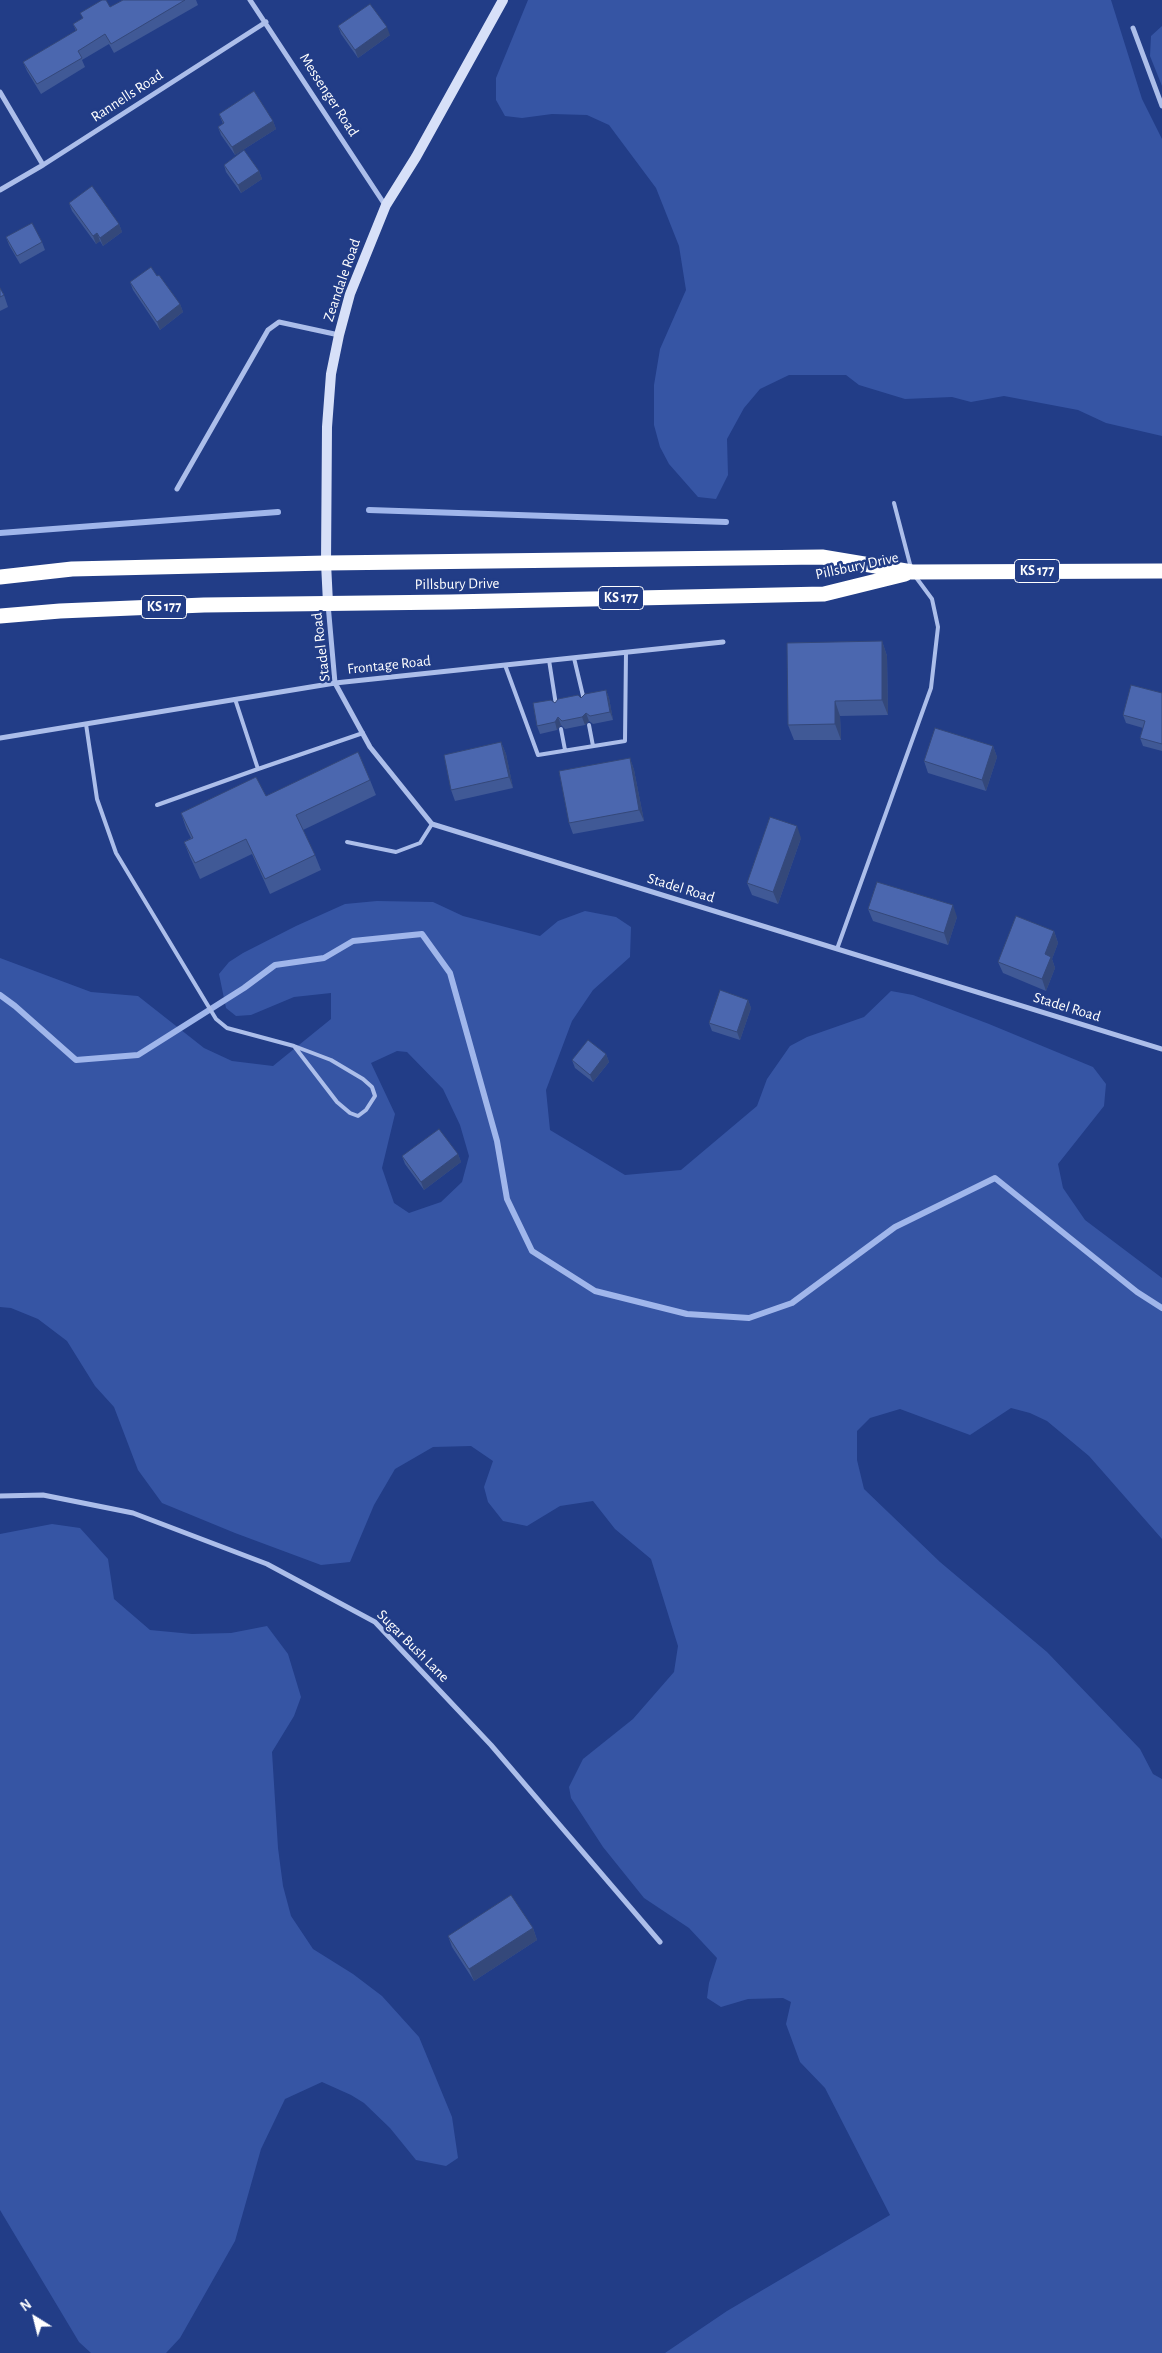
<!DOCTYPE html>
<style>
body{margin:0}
#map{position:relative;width:1162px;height:2353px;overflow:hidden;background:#223d87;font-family:"Alegreya Sans",sans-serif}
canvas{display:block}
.north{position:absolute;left:10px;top:2293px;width:50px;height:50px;-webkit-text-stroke:4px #223d87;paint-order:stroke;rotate:324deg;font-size:14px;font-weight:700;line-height:20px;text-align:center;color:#fff}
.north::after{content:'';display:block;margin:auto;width:18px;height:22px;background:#fff;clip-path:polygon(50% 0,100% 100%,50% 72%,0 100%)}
</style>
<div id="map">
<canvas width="1162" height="2353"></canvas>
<div class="north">N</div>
</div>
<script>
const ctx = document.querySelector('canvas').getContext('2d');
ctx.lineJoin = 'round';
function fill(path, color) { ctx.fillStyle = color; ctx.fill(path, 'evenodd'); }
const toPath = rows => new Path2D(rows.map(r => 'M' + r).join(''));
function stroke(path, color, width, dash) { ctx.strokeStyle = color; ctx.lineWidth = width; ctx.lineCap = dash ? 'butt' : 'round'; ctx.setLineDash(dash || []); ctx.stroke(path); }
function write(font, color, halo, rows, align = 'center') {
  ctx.font = font + ' "Alegreya Sans",sans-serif'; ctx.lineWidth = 5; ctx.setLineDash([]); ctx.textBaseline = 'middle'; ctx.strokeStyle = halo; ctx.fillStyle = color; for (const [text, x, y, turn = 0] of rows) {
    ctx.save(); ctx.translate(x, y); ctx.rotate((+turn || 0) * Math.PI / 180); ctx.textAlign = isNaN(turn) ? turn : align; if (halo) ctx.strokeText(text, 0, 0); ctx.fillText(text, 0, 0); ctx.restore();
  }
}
fill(toPath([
 [528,0,1111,0,1142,99,1162,139,1162,436,1106,423,1078,410,1004,396,971,402,952,397,905,399,859,385,846,375,789,375,760,389,744,408,727,439,728,475,716,499,698,497,669,464,660,447,654,425,654,385,660,349,686,290,679,246,656,188,609,125,587,115,552,114,522,118,505,116,496,100,496,78],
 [1162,26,1162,86,1150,56,1151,36],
 [377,901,433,902,463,916,540,936,558,921,585,911,616,917,631,927,630,957,593,990,572,1021,546,1090,550,1130,625,1175,681,1170,757,1106,767,1079,790,1046,807,1037,864,1017,891,991,913,995,989,1024,1093,1067,1106,1084,1104,1106,1058,1164,1063,1188,1085,1220,1162,1278,1162,1539,1089,1456,1047,1421,1030,1413,1011,1408,970,1435,900,1409,870,1418,857,1431,857,1460,864,1489,940,1562,1047,1652,1140,1749,1153,1774,1162,1779,1162,2353,665,2353,727,2311,890,2215,825,2088,800,2062,786,2024,791,2002,783,1998,748,1999,721,2007,707,1998,709,1983,717,1958,689,1928,644,1898,603,1847,571,1798,569,1787,583,1759,633,1719,674,1672,678,1646,651,1559,615,1529,593,1501,560,1506,527,1526,503,1521,488,1502,484,1487,493,1461,471,1446,433,1447,395,1469,374,1505,350,1562,321,1565,235,1533,162,1503,138,1470,114,1407,95,1386,67,1341,38,1319,11,1308,0,1307,0,958,91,992,138,996,204,1048,232,1061,273,1066,331,1019,331,993,294,997,251,1015,236,1016,226,1008,219,974,229,962,243,953,296,926,345,904],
 [397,1051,407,1052,443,1089,460,1125,469,1156,462,1182,441,1202,409,1213,394,1203,382,1168,395,1114,371,1063],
 [52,1524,80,1528,108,1559,114,1599,150,1630,192,1634,231,1633,267,1626,288,1654,301,1697,294,1716,272,1752,278,1848,283,1886,291,1916,313,1949,353,1974,382,1996,419,2037,452,2117,458,2158,446,2166,416,2160,390,2128,364,2103,351,2095,322,2082,285,2099,261,2149,235,2241,180,2338,166,2353,91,2353,79,2342,0,2210,0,1534]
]), '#3655a4');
stroke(toPath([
 [369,510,726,522],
 [0,533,278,512],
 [0,995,15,1006,76,1060,138,1055,244,988,275,965,324,958,353,941,422,934,450,973,497,1141,507,1199,532,1251,595,1291,687,1314,749,1318,792,1303,895,1227,995,1178,1137,1292,1162,1308]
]), '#a0b6eb', 6);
stroke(toPath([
 [894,503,911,568],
 [574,658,584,700],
 [549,660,556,705],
 [505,665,538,755,625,741,626,652],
 [86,724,97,799,116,853,216,1019,227,1028,294,1046,331,1060,363,1079,372,1087,375,1096,366,1110,358,1116,350,1113,337,1102,294,1046],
 [589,725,593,746],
 [561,729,565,750],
 [258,769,363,733],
 [157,805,258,769,235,699],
 [347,842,396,852,420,843,432,824],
 [837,949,931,688,938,627,932,599,915,576]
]), '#acbeea', 4);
stroke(toPath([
 [250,0,385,205],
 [1133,28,1162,106],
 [0,92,43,165],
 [0,190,43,165,266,22],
 [177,489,268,330,279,322,339,335],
 [328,604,335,683,370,747,432,824,1162,1049],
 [0,738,335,683,723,642],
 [0,1496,43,1495,133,1513,267,1564,375,1622,491,1745,660,1942]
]), '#acbeea', 5);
stroke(toPath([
 [328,603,326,563,327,427,331,374,339,335,350,294,386,205,416,157,503,0]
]), '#d7e0f8', 10);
stroke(toPath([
 [0,577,72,569,326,563,822,557,912,572,1162,571],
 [0,616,60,611,204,605,450,602,824,594,905,574]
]), '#fff', 15);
fill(toPath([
 [123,0,196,0,198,5,114,53,109,44,82,60,85,67,41,94,27,71,23,62,76,31,73,24,83,18,80,13,110,7],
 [338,26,390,35,358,58,341,34],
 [219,114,273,121,276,129,235,155,221,135,218,127,223,124],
 [224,165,259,171,262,179,241,193,226,172],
 [69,203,119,224,122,232,103,246,100,241,96,244,72,211],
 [6,237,42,242,45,250,20,264,9,245],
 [130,282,180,304,183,312,160,330,133,290],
 [0,288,4,295,8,307,0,311],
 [882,641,887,656,888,715,840,716,841,740,794,740,788,725],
 [606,690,609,698,613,720,593,724,589,721,585,725,565,729,561,725,557,730,540,734,537,726,581,698],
 [1162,693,1162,751,1143,746,1140,738,1143,728,1126,723,1123,715],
 [501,742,506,754,513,788,455,801,451,790],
 [993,746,997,757,986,791,928,773,924,761],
 [630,758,634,770,644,821,573,834,569,823],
 [370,780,376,795,303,830,315,855,321,870,270,894,252,854,200,879,190,857,184,842,191,838,186,828,181,813,266,796],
 [801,838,778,904,752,895,747,883],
 [868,909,957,917,948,945,873,921],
 [1054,931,1058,943,1052,959,1055,968,1046,991,1003,973,998,962],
 [748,1000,751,1008,740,1040,712,1031,709,1023],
 [606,1054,609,1062,593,1082,575,1068,572,1060],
 [458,1154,461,1162,424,1190,405,1164,402,1156],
 [533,1928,537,1940,474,1981,452,1947,448,1936]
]), '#405996');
fill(toPath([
 [387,27,390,35,358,58,355,50],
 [273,121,276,129,235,155,232,147],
 [259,171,262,179,241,193,238,185],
 [119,224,122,232,103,246,100,238],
 [97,233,100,241,96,244,93,236],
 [180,304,183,312,160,330,157,322],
 [882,641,887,656,888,715,882,700],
 [606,690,609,698,613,720,610,712],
 [835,701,840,716,841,740,835,724],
 [586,713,589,721,585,725,582,717],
 [558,717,561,725,557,730,555,722],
 [501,742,506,754,513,788,509,777],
 [993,746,997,757,986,791,982,780],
 [630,758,634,770,644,821,639,810],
 [797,826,801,838,778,904,773,892],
 [953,905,957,917,948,945,944,933],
 [1054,931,1058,943,1052,959,1055,968,1046,991,1042,979,1045,954],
 [748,1000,751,1008,740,1040,737,1032],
 [606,1054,609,1062,593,1082,590,1075],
 [458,1154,461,1162,424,1190,421,1182],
 [533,1928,537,1940,474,1981,469,1969]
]), '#34487a');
const building = toPath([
 [102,0,106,0,110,7,123,0,185,0,111,44,105,34,78,51,82,58,37,84,23,62,77,30,73,24,83,18,80,13,102,0],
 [370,4,387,27,355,50,338,26,370,4],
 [254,91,273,121,232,147,218,127,224,123,219,114,254,91],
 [244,150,259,171,238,185,224,165,244,150],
 [92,186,119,224,100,238,97,233,93,236,69,203,92,186],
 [32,223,42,242,17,256,6,237,32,223],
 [151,267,157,276,159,275,180,304,157,322,130,282,151,267],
 [0,288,4,295,0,297,0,288],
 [882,641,882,700,835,701,835,724,788,725,787,643,882,641],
 [1131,685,1162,693,1162,744,1140,738,1145,721,1123,715,1131,685],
 [606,690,610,712,590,716,586,713,582,717,562,721,558,717,555,722,537,726,533,703,551,700,555,703,558,699,578,695,581,698,585,694,606,690],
 [935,728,993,746,982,780,924,761,935,728],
 [501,742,509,777,451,790,444,755,501,742],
 [358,752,370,780,296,815,315,855,265,879,246,839,195,863,184,842,193,838,181,813,256,777,266,796,358,752],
 [630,758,639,810,569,823,559,771,630,758],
 [770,817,797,826,773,892,747,883,770,817],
 [877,882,953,905,944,933,868,909,877,882],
 [1016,916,1054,931,1045,954,1051,957,1042,979,998,962,1016,916],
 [720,990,748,1000,737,1032,709,1023,720,990],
 [588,1040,606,1054,590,1075,572,1060,588,1040],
 [439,1129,458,1154,421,1182,402,1156,439,1129],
 [511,1895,533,1928,469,1969,448,1936,511,1895]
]);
fill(building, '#4b67af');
stroke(building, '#34487a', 1);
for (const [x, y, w] of [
 [1037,571,45],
 [621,598,45],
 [164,607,45]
]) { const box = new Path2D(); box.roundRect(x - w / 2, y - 11.5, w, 23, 4); ctx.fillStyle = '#223d87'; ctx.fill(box); stroke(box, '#fff', 1); }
write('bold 14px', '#fff', null, [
 ["KS 177",1037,571],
 ["KS 177",621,598],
 ["KS 177",164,607]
]);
write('15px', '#fff', '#223d87', [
 ["Messenger Road",329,95,57],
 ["Rannells Road",127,96,-33],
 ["Zeandale Road",342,280,-71],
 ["Pillsbury Drive",857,566,-12],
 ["Pillsbury Drive",457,584,-1],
 ["Stadel Road",321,647,-97],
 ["Frontage Road",389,665,-6],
 ["Stadel Road",681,888,17],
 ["Stadel Road",1067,1007,17],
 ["Sugar Bush Lane",413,1646,45]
]);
</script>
